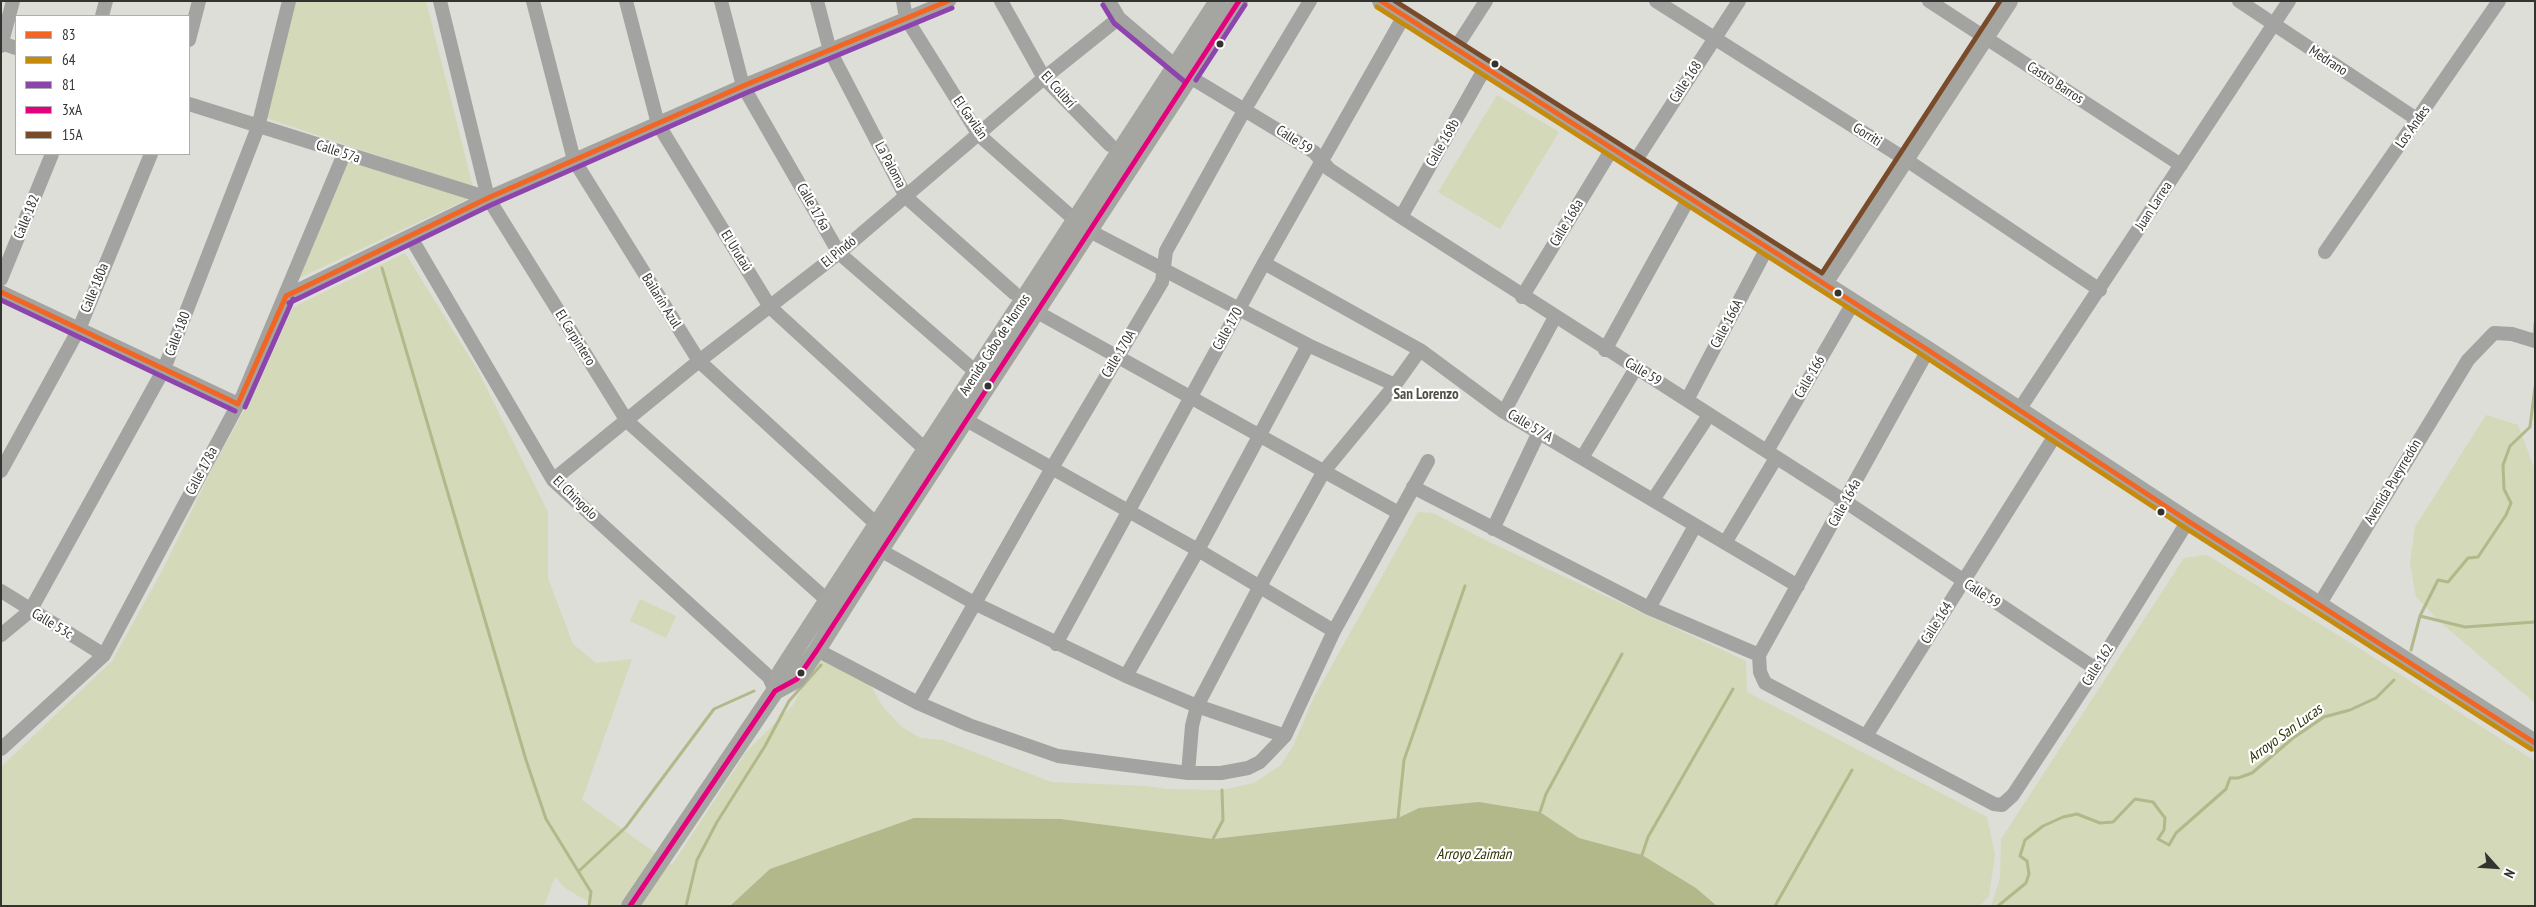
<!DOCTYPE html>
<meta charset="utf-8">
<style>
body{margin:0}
#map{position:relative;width:2536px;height:907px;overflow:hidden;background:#ddded7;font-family:"PT Sans Narrow",sans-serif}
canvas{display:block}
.frame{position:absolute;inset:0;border:2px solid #33342f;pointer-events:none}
.legend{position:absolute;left:15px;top:15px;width:175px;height:140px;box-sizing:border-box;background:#fff;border:1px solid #adaeac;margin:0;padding:6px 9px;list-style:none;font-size:15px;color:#33342f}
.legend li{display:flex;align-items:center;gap:10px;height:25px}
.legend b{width:25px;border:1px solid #adaeac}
.north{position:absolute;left:2471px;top:842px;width:50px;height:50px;-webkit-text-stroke:4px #fff;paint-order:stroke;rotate:116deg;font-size:14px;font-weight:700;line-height:20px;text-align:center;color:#33342f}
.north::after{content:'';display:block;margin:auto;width:18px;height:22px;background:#33342f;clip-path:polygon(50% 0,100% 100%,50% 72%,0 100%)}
</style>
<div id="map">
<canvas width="2536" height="907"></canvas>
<div class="frame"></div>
<ul class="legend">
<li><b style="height:6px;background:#f26522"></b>83</li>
<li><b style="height:6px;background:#c68a0c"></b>64</li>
<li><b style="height:6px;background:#8e44ad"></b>81</li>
<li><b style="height:6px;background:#e5007d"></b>3xA</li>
<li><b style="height:6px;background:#7a4b2a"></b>15A</li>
</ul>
<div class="north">N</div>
</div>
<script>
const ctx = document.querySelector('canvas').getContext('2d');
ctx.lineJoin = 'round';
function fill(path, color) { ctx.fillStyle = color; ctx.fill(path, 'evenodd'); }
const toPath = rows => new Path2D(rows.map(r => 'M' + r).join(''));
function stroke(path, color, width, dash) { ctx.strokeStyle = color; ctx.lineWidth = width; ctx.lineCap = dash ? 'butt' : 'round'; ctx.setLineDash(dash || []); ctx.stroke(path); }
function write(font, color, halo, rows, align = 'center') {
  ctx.font = font + ' "PT Sans Narrow",sans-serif'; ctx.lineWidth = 4.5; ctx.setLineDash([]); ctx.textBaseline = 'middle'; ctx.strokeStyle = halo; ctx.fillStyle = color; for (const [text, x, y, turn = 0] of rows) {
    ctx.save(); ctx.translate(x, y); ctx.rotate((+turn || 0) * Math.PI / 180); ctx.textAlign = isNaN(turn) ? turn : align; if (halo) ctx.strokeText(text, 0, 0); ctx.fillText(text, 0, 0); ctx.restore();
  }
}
fill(toPath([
 [294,1,426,1,473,187,263,117],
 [1497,95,1559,132,1500,229,1438,192],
 [348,157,470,198,299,278],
 [405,253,477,369,548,512,548,578,573,644,596,663,632,659,582,800,672,865,747,751,793,705,819,658,868,681,883,707,902,727,921,738,943,740,1051,782,1145,786,1168,789,1222,790,1254,783,1281,765,1293,746,1313,699,1418,512,1433,513,1487,541,1746,661,1747,692,1987,817,1995,855,1989,896,1980,906,1717,906,1696,888,1642,855,1579,838,1540,812,1419,808,1398,818,1213,839,1061,819,734,906,596,906,566,889,555,877,544,906,1,906,1,767,112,661,163,569,217,459,255,391,293,307],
 [2486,415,2518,425,2535,470,2535,703,2440,622,2416,597,2410,563,2415,527],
 [2207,555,2359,648,2535,761,2535,906,1991,906,2000,878,2001,839,2184,558],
 [640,599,676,616,666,638,630,621]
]), '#d4d9b9');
fill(toPath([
 [1479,802,1540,812,1579,838,1642,855,1696,888,1717,906,730,906,770,869,914,818,1061,819,1213,839,1398,818,1419,808]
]), '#b2b889');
stroke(toPath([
 [382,268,526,760,546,819,591,892,589,906],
 [2534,337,2535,323],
 [2420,616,2465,627,2535,622],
 [2411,650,2420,616,2438,580,2448,582,2468,558,2478,557,2506,515,2511,503,2504,489,2503,465,2510,446,2530,427,2535,387],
 [1540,812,1546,794,1622,654],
 [1398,818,1404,760,1465,586],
 [1213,839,1223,820,1222,790],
 [1642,855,1648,837,1733,689],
 [579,871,626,827,714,709,754,691],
 [686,906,697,860,717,822,765,746,789,701,821,665],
 [1775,906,1852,770],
 [1998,906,2026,883,2029,874,2027,861,2020,856,2025,840,2043,826,2063,817,2077,814,2100,823,2113,822,2135,799,2153,802,2165,818,2164,830,2158,839,2169,845,2176,833,2226,789,2230,778,2238,778,2252,773,2293,738,2324,717,2350,710,2376,698,2394,680]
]), '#b2b889', 3);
stroke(toPath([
 [440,1,488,198,627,421,828,601],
 [533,1,574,160,699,361,884,531],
 [626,1,658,124,770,307,926,450],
 [721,1,743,86,839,253,977,373,978,381],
 [817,1,830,51,906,197,1014,293],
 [903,1,906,18,979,135,1084,228,1308,345,1395,385],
 [1001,1,1044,78,1110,145],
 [1109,1,1119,18,1185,74,1314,152,1329,169,1401,217,1846,502,2096,669],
 [1656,1,1905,159,2100,290],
 [1929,1,2181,165],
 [2239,1,2418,120],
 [102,16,106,1],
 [189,40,199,1],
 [1,43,16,48],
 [1,46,13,1],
 [1455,49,1486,1],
 [189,104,488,198],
 [1634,163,1739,1],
 [1401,217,1485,68],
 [410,236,553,480,769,677,775,691],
 [2325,252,2499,1],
 [1264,263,1420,350,1504,412,1798,586],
 [1,279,52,154],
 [1,292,238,404],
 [286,296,488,198,743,86,949,1],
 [1522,297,1612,149],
 [1037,312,1399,513],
 [1605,350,1689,198],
 [1687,400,1767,248],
 [2019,410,2289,1],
 [1504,412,1555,317],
 [966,420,1198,550,1334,631],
 [1767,451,1853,303],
 [1582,458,1636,368],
 [1,471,79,329,151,154],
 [553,480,699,361,839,253,1044,78,1119,18],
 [1413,487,1649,608,1759,655],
 [1653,500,1709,415],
 [1493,529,1539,432],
 [1725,543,1776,458],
 [880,550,976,604,1126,676,1197,706,1285,736],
 [1,591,104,655],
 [2319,605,2468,360,2494,333,2512,334,2535,341],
 [1649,608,1695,526],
 [1,635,30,611,164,369,258,127,289,1],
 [1056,644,1264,263,1404,16],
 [817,650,918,703,969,725,1058,756,1188,773,1221,773,1248,768,1260,762,1285,736,1334,631,1428,461],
 [1759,655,1760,672,1765,683,1994,804,2002,805,2013,795,2096,669,2188,521],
 [1759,655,1928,350],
 [1126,676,1198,550,1308,345],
 [918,703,1052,468,1162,282,1166,251,1245,109,1310,1],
 [1866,736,2056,434],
 [1,749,104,655,243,395,344,154],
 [1188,773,1192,726,1197,706,1260,586,1324,471,1395,385,1420,350]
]), '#a3a3a1', 14);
stroke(toPath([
 [1381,1,1928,350,2188,521,2535,743],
 [1824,283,2009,1],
 [775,691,797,679,817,650,880,550,1239,1],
 [630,906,775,691,781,672,788,661,1218,1]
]), '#a5a6a1', 18);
stroke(toPath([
 [1381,1,1928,350,2188,521,2535,743],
 [1,292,238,404],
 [286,296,488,198,743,86,948,1],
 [238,404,286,296]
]), '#f26522', 5);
stroke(toPath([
 [1377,7,1924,356,2184,527,2531,749]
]), '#c68a0c', 5);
stroke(toPath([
 [1103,5,1114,23,1185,82],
 [1196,80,1245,5],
 [1,300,235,411],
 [289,303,491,205,746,93,952,8],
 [245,407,293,299]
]), '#8e44ad', 5);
stroke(toPath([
 [630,906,775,691,797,679,817,650,1239,1]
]), '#e5007d', 5);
stroke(toPath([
 [1395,1,1822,273,2000,1]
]), '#7a4b2a', 5);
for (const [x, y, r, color] of [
 [1220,44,4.5,"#33342f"],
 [1495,64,4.5,"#33342f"],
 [1838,293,4.5,"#33342f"],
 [988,386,4.5,"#33342f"],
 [2161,512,4.5,"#33342f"],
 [801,673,4.5,"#33342f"]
]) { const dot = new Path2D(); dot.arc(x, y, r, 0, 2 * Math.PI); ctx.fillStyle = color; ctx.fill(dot); stroke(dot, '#fff', 2); }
write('14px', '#33342f', '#fff', [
 ["Medrano",2328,61,33],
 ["Calle 168",1686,82,-57],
 ["Castro Barros",2055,83,33],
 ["El Colibrí",1058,90,48],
 ["El Gavilán",970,118,55],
 ["Los Andes",2413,127,-55],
 ["Gorriti",1867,135,32],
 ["Calle 59",1294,140,33],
 ["Calle 168b",1443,143,-60],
 ["Calle 57a",338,152,18],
 ["La Paloma",890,165,62],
 ["Juan Larrea",2154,206,-57],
 ["Calle 176a",813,207,60],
 ["Calle 182",27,217,-68],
 ["Calle 168a",1567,223,-59],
 ["El Urutaú",736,251,58],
 ["El Pindó",839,252,-39],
 ["Calle 180a",95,288,-68],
 ["Bailarín Azul",661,301,58],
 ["Calle 166A",1727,324,-62],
 ["Calle 170",1228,329,-61],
 ["Calle 180",178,334,-69],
 ["El Carpintero",575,338,58],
 ["Avenida Cabo de Hornos",995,345,-57],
 ["Calle 170A",1119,354,-59],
 ["Calle 59",1643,372,31],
 ["Calle 166",1810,377,-60],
 ["Calle 57 A",1530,426,31],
 ["Calle 178a",202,471,-62],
 ["Avenida Pueyrredón",2393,482,-59],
 ["El Chingolo",575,498,44],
 ["Calle 164a",1845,503,-61],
 ["Calle 59",1982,594,33],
 ["Calle 164",1937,623,-58],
 ["Calle 53c",52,624,31],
 ["Calle 162",2098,665,-58]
]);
write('bold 15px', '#4f5147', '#fff', [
 ["San Lorenzo",1426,395]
]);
write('italic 15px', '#2c3100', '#fff', [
 ["Arroyo San Lucas",2285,734,-36],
 ["Arroyo Zaimán",1474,855]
]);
</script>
